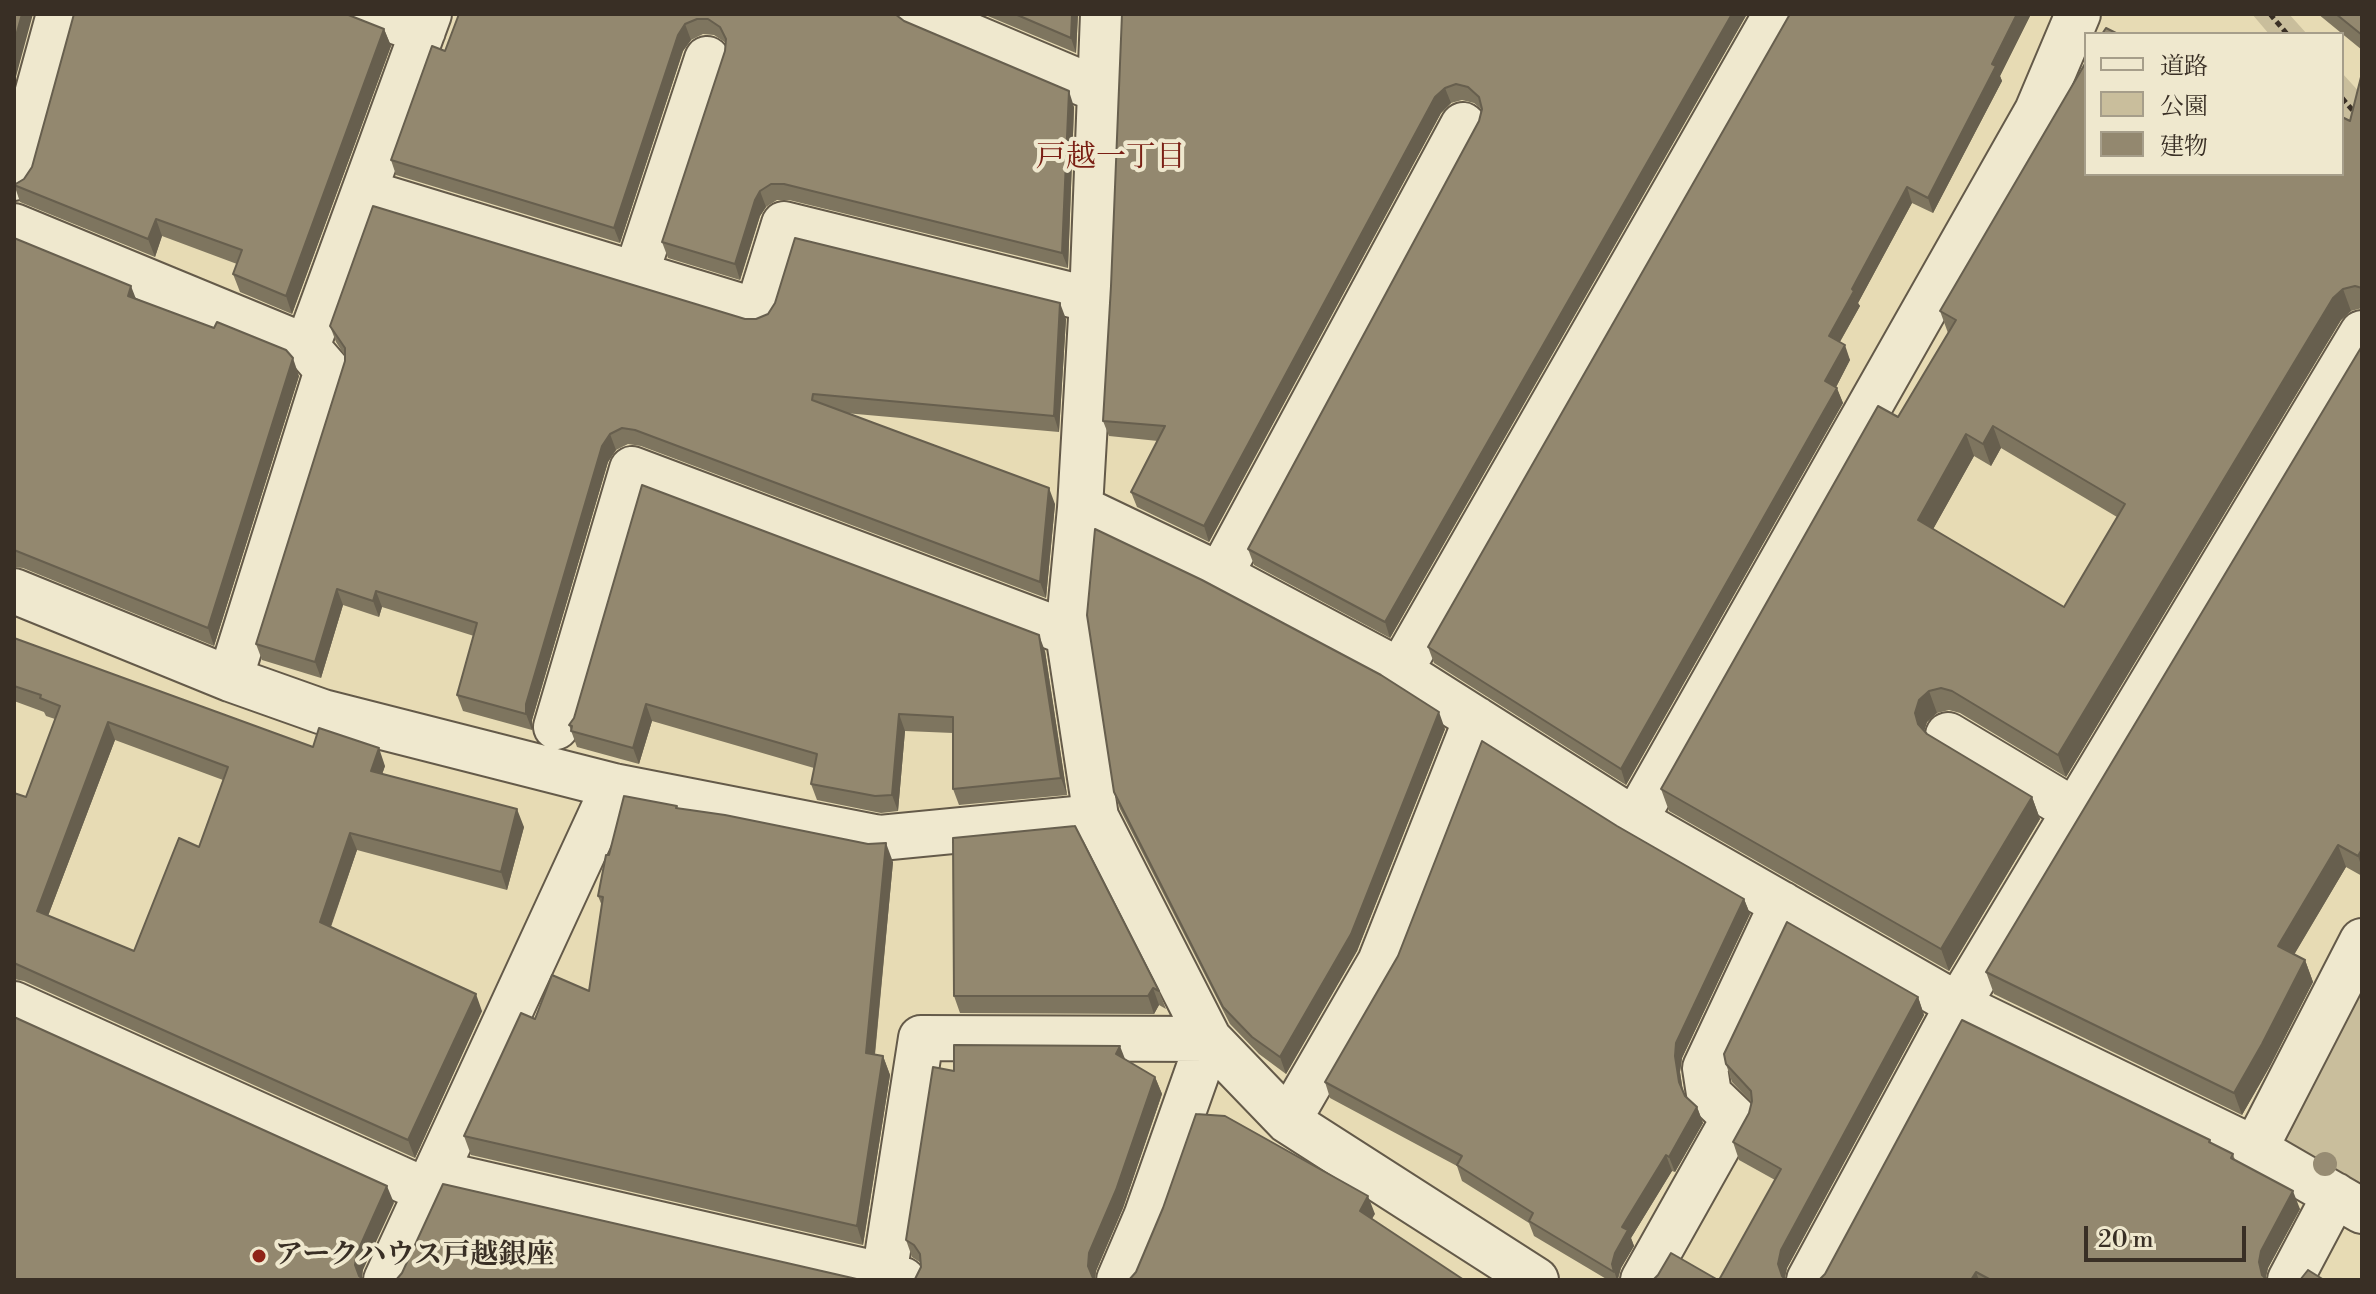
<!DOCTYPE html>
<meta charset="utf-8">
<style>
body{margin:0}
#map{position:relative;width:2376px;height:1294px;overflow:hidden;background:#e7dbb4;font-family:"Libre Bodoni","Noto Serif JP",serif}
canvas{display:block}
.frame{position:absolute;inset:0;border:16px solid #392f25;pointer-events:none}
.legend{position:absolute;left:2084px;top:32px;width:260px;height:144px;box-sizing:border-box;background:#efe8ce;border:2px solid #a69e8a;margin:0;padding:10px 14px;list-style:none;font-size:24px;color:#392f25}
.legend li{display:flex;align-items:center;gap:16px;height:40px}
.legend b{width:40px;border:2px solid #a69e8a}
.scale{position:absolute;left:2084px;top:1226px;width:162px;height:36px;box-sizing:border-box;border:4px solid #392f25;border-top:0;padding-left:10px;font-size:24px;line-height:28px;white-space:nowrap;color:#392f25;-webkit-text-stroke:6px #efe8ce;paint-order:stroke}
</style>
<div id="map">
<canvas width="2376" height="1294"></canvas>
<div class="frame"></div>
<ul class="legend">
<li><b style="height:10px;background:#efe8ce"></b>道路</li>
<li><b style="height:22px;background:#c9be9c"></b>公園</li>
<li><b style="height:22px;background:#93886f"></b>建物</li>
</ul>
<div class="scale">20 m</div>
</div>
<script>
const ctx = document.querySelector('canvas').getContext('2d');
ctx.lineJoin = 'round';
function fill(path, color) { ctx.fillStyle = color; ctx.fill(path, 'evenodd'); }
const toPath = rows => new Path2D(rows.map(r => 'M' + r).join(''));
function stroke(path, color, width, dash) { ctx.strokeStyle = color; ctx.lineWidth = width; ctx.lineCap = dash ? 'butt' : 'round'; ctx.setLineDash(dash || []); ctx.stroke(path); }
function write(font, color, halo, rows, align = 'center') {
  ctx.font = font + ' "Libre Bodoni","Noto Serif JP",serif'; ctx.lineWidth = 8; ctx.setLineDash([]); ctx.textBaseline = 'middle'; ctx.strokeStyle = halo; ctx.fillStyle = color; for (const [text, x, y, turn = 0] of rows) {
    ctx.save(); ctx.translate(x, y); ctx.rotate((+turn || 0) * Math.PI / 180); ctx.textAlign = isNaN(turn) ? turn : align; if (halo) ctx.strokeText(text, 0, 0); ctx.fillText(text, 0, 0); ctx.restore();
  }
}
fill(toPath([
 [2252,14,2289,14,2307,34,2269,34],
 [2342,73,2362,95,2362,140,2342,117],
 [2362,950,2362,1211,2255,1149]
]), '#c9be9c');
const minor = toPath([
 [374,14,423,31],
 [919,14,1101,91],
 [1103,14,1092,300,1080,508,1068,633,1096,817,1209,1039,1288,1121,1536,1280],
 [14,178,59,14],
 [365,192,757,311,784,224,1092,300],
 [14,226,307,347,327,370,230,679],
 [636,274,707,59],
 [307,347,429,14],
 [1080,508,1220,575,1400,671,1635,820,1958,1005,2255,1149,2362,1211],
 [1220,575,1463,125],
 [14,591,230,679,323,712,614,786,880,838,1096,817],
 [1400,671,1776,14],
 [556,727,632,469,1068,633],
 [1948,735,2075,811],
 [1635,820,2037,111,2078,14],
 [14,1004,427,1191],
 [1288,1121,1380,962,1476,719],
 [2255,1149,2362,941],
 [436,1173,903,1280],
 [884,1276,921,1038,1209,1039],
 [386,1280,614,786],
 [1119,1280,1146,1217,1209,1039],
 [1643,1280,1734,1118,1709,1094,1705,1068,1782,904],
 [1809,1280,1958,1005,2362,333],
 [2290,1280,2335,1195]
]);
stroke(minor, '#645a49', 48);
stroke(toPath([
 [2270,14,2287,34],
 [2342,98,2362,121]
]), '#392f25', 5, [6, 4]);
stroke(minor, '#efe8ce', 44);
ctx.fillStyle = '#978c73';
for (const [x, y] of [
 [2325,1164]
]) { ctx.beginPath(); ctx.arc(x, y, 12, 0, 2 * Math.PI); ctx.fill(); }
fill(toPath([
 [459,14,904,21,1074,107,1068,268,789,200,777,200,766,207,760,216,740,280,668,258,662,242,725,51,726,43,714,35,703,34,691,40,683,51,620,243,396,175,391,160,445,51],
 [983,14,1078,14,1076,53],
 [1122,14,1747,14,1390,638,1254,565,1248,549,1479,121,1482,110,1474,103,1462,100,1451,103,1441,113,1209,542,1137,507,1131,492,1158,441,1109,436,1103,421,1111,286],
 [1790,14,2031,14,2000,76,2002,81,1933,213,1912,203,1858,303,1860,306,1840,342,1850,360,1836,387,1843,403,1626,785,1434,663,1428,647],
 [2318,14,2362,14,2362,50],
 [384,29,391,46,292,314,240,292,233,274,237,264,162,236,155,257,20,202,14,184,24,179,32,167],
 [2362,73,2362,308,2351,311,2341,320,2066,777,1960,713,1949,710,1937,713,1927,722,1924,731,1927,734,2032,797,2040,819,1949,971,1669,811,1661,789,1898,417,1948,333,1940,311,2350,121],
 [2001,448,2117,517,2064,607,1933,529,1974,456,1991,466],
 [14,238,136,298,299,376,214,646,23,568,14,567],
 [745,319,1066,319,1059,432,845,413,1055,504,1046,598,641,446,628,444,616,450,608,462,532,720,532,730,463,711,457,695,474,636,382,607,379,617,343,605,321,678,262,660,256,644,345,361,345,356,336,342,330,326],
 [2362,346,2362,876,2346,867,2294,955,2305,960,2313,982,2270,1066,2242,1115,1994,994,1986,972],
 [642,485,1045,651,1067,795,959,805,953,789,953,733,905,731,898,811,881,813,817,800,811,784,814,768,652,721,639,764,577,747,569,725,574,718],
 [14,638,313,747,385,766,382,774,524,827,507,890,357,850,331,927,482,1011,415,1158,24,981,14,979,14,793,26,797,55,719,46,716,44,712,14,701],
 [115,740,223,780,199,847,134,951,48,916],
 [1445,729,1357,951,1286,1074,1259,1054,1230,1024,1120,809,1114,792],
 [678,808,893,862,875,1055,883,1056,890,1075,863,1245,471,1155,464,1136,535,1019,589,991,602,906,598,896,609,855],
 [1617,826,1744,899,1750,914,1682,1058,1680,1072,1683,1092,1685,1096,1697,1107,1703,1123,1675,1172,1672,1171,1631,1238,1634,1246,1621,1268,1618,1280,1608,1280,1534,1236,1529,1223,1462,1181,1457,1166,1330,1098,1325,1082,1398,956],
 [953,838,1159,991,1166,1009,1159,1005,1154,1014,960,1013,954,996],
 [1918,997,1924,1015,1787,1268,1785,1279,1719,1280,1775,1180,1739,1160,1733,1142,1749,1113,1752,1103,1732,1082,1726,1064],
 [1125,1060,1155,1077,1162,1094,1123,1208,1096,1271,1095,1279,915,1279,921,1267,921,1263,912,1257,906,1240,954,1071],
 [2210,1140,2211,1143,2233,1154,2235,1160,2300,1209,2268,1268,2266,1278,2267,1280,1819,1280]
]), '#7e755f');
fill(toPath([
 [22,14,33,14,14,84,14,43],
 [1072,14,1078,14,1076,53,1071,38],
 [1732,14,1747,14,1390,638,1385,622],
 [2017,14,2031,14,2000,76,2002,81,1933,213,1928,198],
 [685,24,691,40,683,51,620,243,614,228,678,35],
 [384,29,391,46,292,314,286,296],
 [1445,88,1451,103,1441,113,1209,542,1204,526,1435,97],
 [1069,91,1074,107,1068,268,1062,253],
 [1907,187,1912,203,1858,303,1860,306,1834,352,1829,336,1852,289],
 [760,191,766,207,760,216,740,280,735,264,755,200],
 [156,219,162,236,155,257,148,239],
 [131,286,138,304,128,296],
 [2343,289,2351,311,2341,320,2066,777,2058,755,2333,298],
 [1060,303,1066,319,1059,432,1054,416],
 [1845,345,1850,360,1831,397,1825,381],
 [293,358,299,376,214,646,208,628],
 [1837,388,1843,403,1626,785,1621,769],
 [1993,426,2001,448,1991,466,1983,444],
 [610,434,616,450,608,462,532,720,532,730,526,714,526,704,602,446],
 [1966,434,1974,456,1926,542,1918,520],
 [1049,488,1055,504,1046,598,1040,582],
 [337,589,343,605,321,678,315,662],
 [376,591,382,607,379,617,373,601],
 [1039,635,1045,651,1067,795,1061,778],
 [1929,691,1937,713,1927,722,1923,735,1918,724,1915,713,1919,700],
 [646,704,652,721,639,764,633,748],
 [1439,712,1445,729,1357,951,1286,1074,1280,1057],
 [899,714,905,731,898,811,892,795],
 [108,722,115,740,43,929,37,911],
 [379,748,385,766,377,789,371,771],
 [2032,797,2040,819,1949,971,1941,949],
 [517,809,524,827,507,890,501,872],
 [350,833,357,850,326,940,320,922],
 [886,843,893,862,873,1072,866,1053],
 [2338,845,2346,867,2286,968,2278,946],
 [2362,849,2362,868,2358,856],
 [1744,899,1750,914,1682,1058,1680,1072,1684,1098,1679,1082,1675,1056,1676,1043],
 [2305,960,2313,982,2270,1066,2242,1115,2234,1093],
 [1153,988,1159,1005,1154,1014,1148,996],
 [476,994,482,1011,415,1158,408,1140],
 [1918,997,1924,1015,1787,1268,1784,1280,1783,1280,1778,1264,1781,1250],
 [1120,1046,1127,1064,1116,1054],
 [883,1056,890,1075,863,1245,857,1226],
 [1155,1077,1162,1094,1123,1208,1096,1271,1095,1280,1088,1266,1089,1253],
 [1697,1107,1703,1123,1675,1172,1669,1157],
 [1666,1155,1672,1171,1631,1238,1634,1246,1621,1268,1617,1280,1612,1264,1622,1227],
 [387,1186,394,1203,363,1270,362,1280,360,1280,355,1265,357,1253],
 [2293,1191,2300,1209,2268,1268,2265,1280,2264,1280,2259,1262,2261,1251],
 [1368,1196,1375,1214,1366,1229,1360,1211],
 [1976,1272,1979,1280,1971,1280]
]), '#675f4e');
const building = toPath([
 [14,14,22,14,14,43,14,14],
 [74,14,346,14,384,29,286,296,233,274,242,250,156,219,148,239,14,185,24,179,32,167,74,14],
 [459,14,895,14,904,21,1069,91,1062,253,784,184,771,184,760,191,755,200,735,264,662,242,725,51,726,39,720,27,708,19,697,19,685,24,678,35,614,228,391,160,432,46,445,51,459,14],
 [1015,14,1072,14,1071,38,1015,14],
 [1122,14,1732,14,1385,622,1248,549,1479,121,1482,109,1479,97,1468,87,1456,84,1445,88,1435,97,1204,526,1131,492,1165,426,1103,421,1111,286,1122,14],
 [1790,14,2017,14,1992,64,1996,66,1928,198,1907,187,1852,289,1854,291,1829,336,1845,345,1825,381,1837,388,1621,769,1428,647,1790,14],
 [2336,14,2362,14,2362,35,2336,14],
 [2106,28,2118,34,2102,34,2106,28],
 [2086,62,2086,174,2342,174,2342,117,2350,121,2362,73,2362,288,2355,286,2343,289,2333,298,2058,755,1952,691,1941,688,1929,691,1919,700,1915,713,1918,724,1927,734,2032,797,1941,949,1661,789,1878,406,1898,417,1956,320,1940,311,2086,62],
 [1993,426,2125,504,2064,607,1918,520,1966,434,1983,444,1993,426],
 [373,206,745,319,756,319,768,314,775,303,795,238,1060,303,1054,416,813,394,812,400,1049,488,1040,582,635,430,622,428,610,434,602,446,526,704,526,714,457,695,477,623,376,591,373,601,337,589,315,662,256,644,345,361,345,348,330,326,373,206],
 [14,238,131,286,128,296,214,328,217,322,286,350,293,358,208,628,14,550,14,238],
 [2362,346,2362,849,2358,856,2338,845,2278,946,2305,960,2262,1044,2234,1093,1986,972,2362,346],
 [642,485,1039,635,1061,778,953,789,953,717,899,714,892,795,875,796,811,784,817,754,646,704,633,748,571,731,572,726,569,725,574,718,642,485],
 [1095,529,1202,580,1381,675,1439,712,1351,934,1280,1057,1252,1037,1223,1007,1114,792,1087,615,1095,529],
 [14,638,313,747,319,728,379,748,371,771,517,809,501,872,350,833,320,922,476,994,408,1140,14,963,14,793,26,797,60,706,40,698,41,695,14,686,14,638],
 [108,722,228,767,199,847,179,838,134,951,37,911,108,722],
 [1482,741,1617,826,1744,899,1676,1043,1675,1056,1679,1082,1685,1096,1697,1107,1669,1157,1666,1155,1622,1227,1628,1230,1615,1253,1612,1264,1614,1272,1529,1221,1533,1213,1457,1165,1462,1156,1325,1082,1398,956,1482,741],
 [624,796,677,806,676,808,725,815,868,844,886,843,866,1053,883,1056,857,1226,464,1136,521,1013,535,1019,552,975,589,991,603,897,598,896,606,855,609,855,624,796],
 [1075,826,1159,991,1153,988,1148,996,954,996,953,838,1075,826],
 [1787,922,1918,997,1781,1250,1778,1264,1782,1276,1786,1280,1719,1280,1781,1169,1733,1142,1749,1113,1752,1101,1751,1091,1726,1064,1724,1054,1787,922],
 [14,1017,387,1186,357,1253,355,1265,359,1276,364,1280,14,1280,14,1017],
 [1962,1020,2210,1140,2209,1142,2233,1154,2231,1158,2293,1191,2261,1251,2259,1262,2262,1275,2267,1280,1991,1280,1976,1272,1971,1280,1819,1280,1825,1274,1962,1020],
 [954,1045,1120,1046,1116,1054,1155,1077,1116,1190,1089,1253,1088,1266,1093,1278,1096,1280,913,1280,915,1279,921,1267,920,1254,914,1245,906,1240,933,1067,954,1071,954,1045],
 [1196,1114,1225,1116,1368,1196,1360,1211,1464,1280,1129,1280,1136,1272,1163,1208,1196,1114],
 [443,1184,861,1280,396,1280,402,1273,443,1184],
 [1671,1253,1718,1280,1653,1280,1658,1275,1671,1253],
 [2308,1270,2324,1280,2300,1280,2308,1270]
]);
fill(building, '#93886f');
stroke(building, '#675f4e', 2);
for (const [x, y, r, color] of [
 [259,1256,8,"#8f2418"]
]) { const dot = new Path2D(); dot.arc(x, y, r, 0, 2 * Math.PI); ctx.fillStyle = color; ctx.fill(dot); stroke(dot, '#efe8ce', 3); }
write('bold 28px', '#392f25', '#efe8ce', [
 ["アークハウス戸越銀座",275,1256]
], 'left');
write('30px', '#7a1f14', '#efe8ce', [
 ["戸越一丁目",1111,159]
]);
</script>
